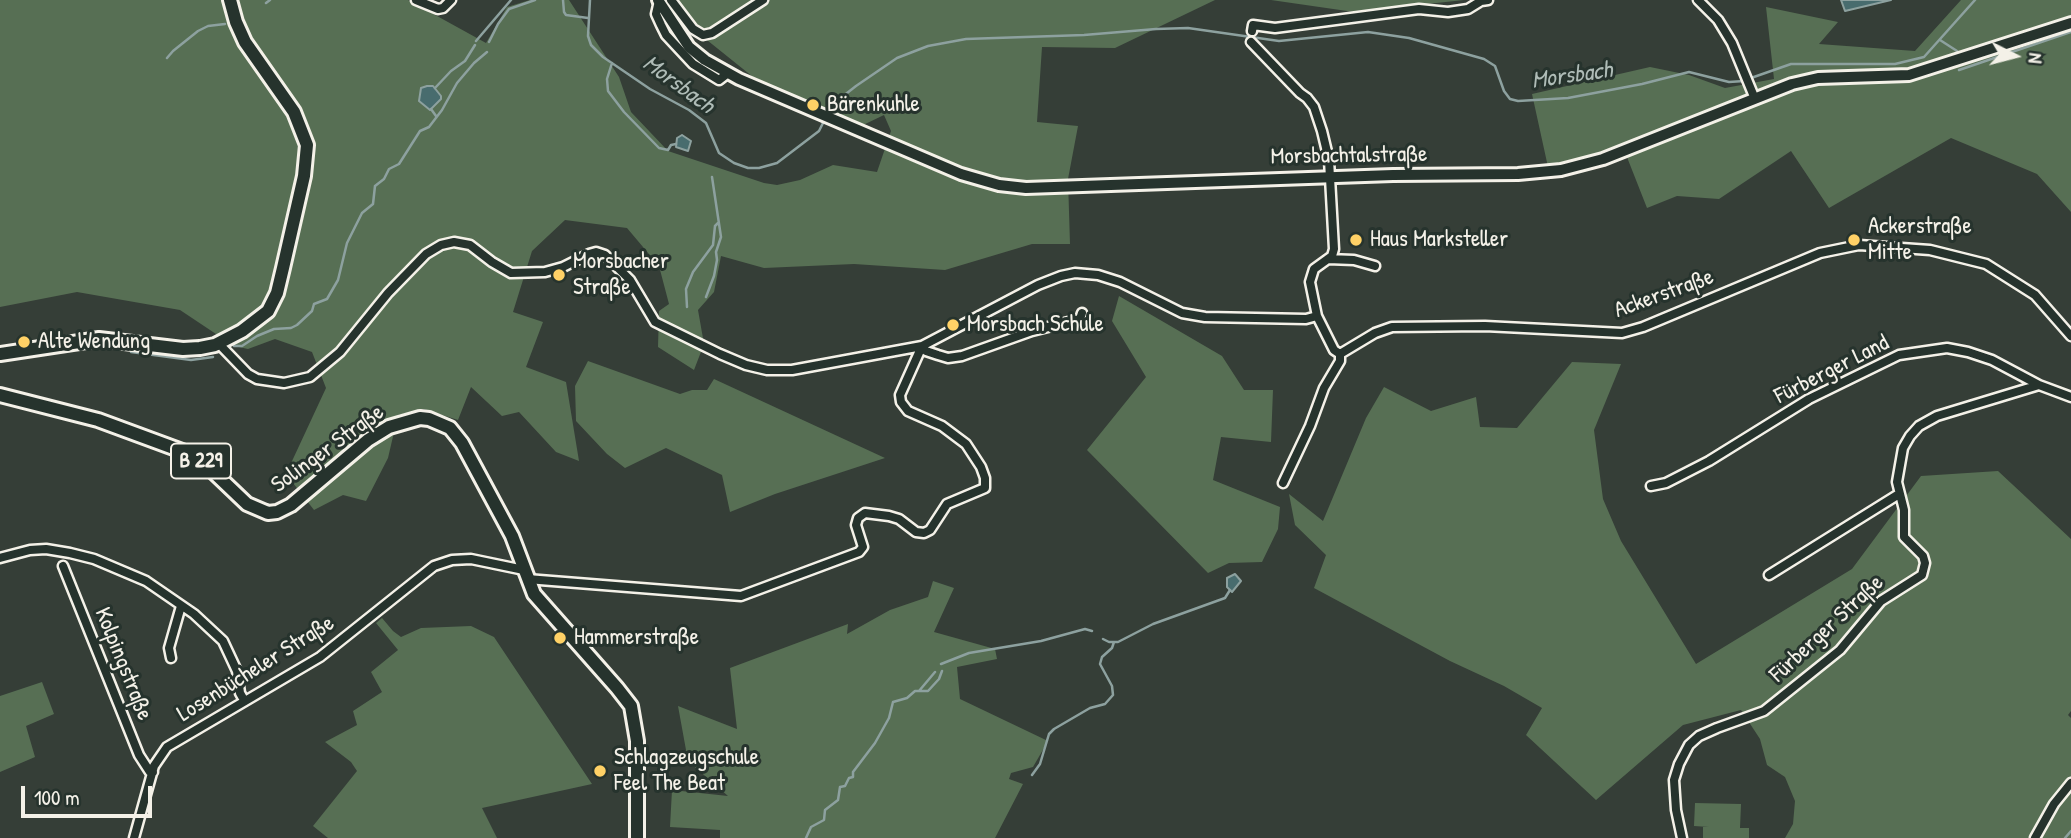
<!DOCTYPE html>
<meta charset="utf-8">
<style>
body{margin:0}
#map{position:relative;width:2071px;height:838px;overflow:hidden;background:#353e37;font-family:"Patrick Hand",sans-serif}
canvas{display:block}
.north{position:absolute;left:1980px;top:21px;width:70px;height:70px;-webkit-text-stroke:5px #26332d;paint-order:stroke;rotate:96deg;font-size:19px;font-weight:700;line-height:28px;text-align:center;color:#f4f1e8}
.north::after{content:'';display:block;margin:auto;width:24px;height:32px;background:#f4f1e8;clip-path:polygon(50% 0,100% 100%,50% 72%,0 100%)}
.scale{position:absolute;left:21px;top:786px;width:131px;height:32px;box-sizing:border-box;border:4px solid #f4f1e8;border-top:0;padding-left:9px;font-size:21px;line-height:24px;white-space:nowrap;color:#f4f1e8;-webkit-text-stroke:5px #26332d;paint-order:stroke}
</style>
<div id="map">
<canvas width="2071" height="838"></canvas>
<div class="north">N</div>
<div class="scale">100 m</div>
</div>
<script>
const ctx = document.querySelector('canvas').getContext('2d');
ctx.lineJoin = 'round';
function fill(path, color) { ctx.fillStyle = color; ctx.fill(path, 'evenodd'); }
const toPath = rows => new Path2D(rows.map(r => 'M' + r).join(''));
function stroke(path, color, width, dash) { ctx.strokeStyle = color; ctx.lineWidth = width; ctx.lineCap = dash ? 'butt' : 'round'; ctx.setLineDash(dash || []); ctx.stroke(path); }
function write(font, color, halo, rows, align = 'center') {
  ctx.font = font + ' "Patrick Hand",sans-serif'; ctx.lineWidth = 6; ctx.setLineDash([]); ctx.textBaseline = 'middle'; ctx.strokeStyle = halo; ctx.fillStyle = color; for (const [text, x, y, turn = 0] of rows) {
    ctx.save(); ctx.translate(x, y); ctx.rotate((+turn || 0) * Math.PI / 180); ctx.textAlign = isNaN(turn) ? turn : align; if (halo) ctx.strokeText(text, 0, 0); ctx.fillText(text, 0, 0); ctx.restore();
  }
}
fill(toPath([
 [0,0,408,0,486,43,507,7,530,0,569,0,619,77,631,112,668,151,764,183,777,185,800,180,833,165,877,172,891,131,884,115,861,126,753,77,682,20,669,0,1215,0,1115,48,1042,47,1037,122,1078,126,1068,179,1070,244,1032,244,945,270,854,264,764,268,721,256,714,292,698,310,704,344,694,370,658,347,659,311,669,304,659,266,627,228,565,220,532,251,513,312,543,322,526,367,566,382,579,461,556,452,519,412,502,416,471,387,458,420,423,409,398,415,388,458,366,501,343,495,314,510,286,474,326,388,312,352,275,339,248,349,234,346,180,310,77,292,0,307],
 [1271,0,1464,0,1354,12],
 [1961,0,2071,0,2071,212,2037,174,1951,138,1829,208,1791,151,1719,199,1677,196,1647,208,1623,147,1601,157,1548,167,1532,94,1650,67,1689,75,1725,88,1774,79,1766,7,1838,22,1819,44,1915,51],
 [1119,296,1222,356,1244,390,1273,390,1271,442,1221,437,1213,480,1280,507,1278,529,1262,562,1229,563,1208,573,1087,450,1146,377,1112,321],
 [588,361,680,394,692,390,707,390,714,379,885,458,775,494,730,512,722,475,666,448,625,468,607,454,576,421,575,386],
 [1572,362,1621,364,1594,430,1603,499,1621,541,1696,664,1852,569,1921,476,1998,471,2071,539,2071,711,2068,715,2071,718,2071,838,1785,838,1793,824,1795,801,1785,777,1767,765,1760,739,1741,710,1683,725,1596,800,1526,735,1542,708,1504,686,1450,661,1314,588,1326,555,1295,525,1289,494,1323,521,1366,418,1384,387,1431,411,1476,397,1480,427,1517,428],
 [933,581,954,588,934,632,995,649,997,659,957,667,960,699,1048,741,1033,767,1011,773,1009,779,1023,784,995,838,720,838,720,830,670,827,672,790,728,796,688,761,678,706,737,729,730,668,848,624,847,634,890,610,928,597],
 [382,618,393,631,401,637,421,628,471,626,494,637,592,784,482,808,497,838,328,838,313,826,357,771,351,762,325,742,357,725,353,711,382,692,371,672,398,650,376,623],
 [42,682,54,714,26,726,35,757,0,772,0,696],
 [1695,803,1741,804,1740,828,1749,828,1749,838,1703,838,1703,827,1709,827,1694,826]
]), '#576f54');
const water = toPath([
 [1841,0,1891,0,1845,11,1841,0],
 [427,86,433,86,441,96,441,99,430,110,419,101,421,88,427,86],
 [682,135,691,141,688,151,676,147,677,138,682,135],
 [1235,574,1241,581,1232,592,1227,587,1227,578,1235,574]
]);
fill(water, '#486c6e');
stroke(water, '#8da19f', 2);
stroke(toPath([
 [563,0,564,12,566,15,588,18],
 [590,0,588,36,591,45,603,57,650,89,689,110,706,123,719,153,734,163,748,168,759,168,777,163,819,131,825,119],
 [266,3,270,0],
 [1940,40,1957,51],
 [476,41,511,0],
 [489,42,498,24,509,9,535,0],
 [167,58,173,51,198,31,208,26,225,24],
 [612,63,607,79,608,91,624,112,659,148,668,150,671,145,676,144],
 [1959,70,2071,32],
 [1751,78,1791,64,1895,64,1924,57,1975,0],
 [435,88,451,71,465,61,475,45],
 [431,109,436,116],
 [828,113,833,104,856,86,897,58,928,46,966,39,1084,35,1156,29,1188,28,1279,41,1368,32,1409,38,1484,59,1495,66,1504,91,1510,99,1518,101,1568,98,1642,84,1689,72,1729,82,1744,81],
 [706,297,714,276,717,260,716,252,721,237,712,177],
 [687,307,686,289,693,272,713,245,715,226,718,223],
 [234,346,242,346,257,336,274,329,291,328,297,325,312,311,314,304,327,299,338,280,347,243,362,213,373,204,375,186,384,179,389,169,399,164,420,131,429,127,442,110,457,83,474,63,487,52],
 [131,352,191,360,213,357],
 [1103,639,1109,642,1118,642,1153,624,1225,598,1230,590],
 [941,664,969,653,1041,641,1085,629,1092,631],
 [919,691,935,672],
 [1032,775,1040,764,1049,734,1054,729,1090,708,1105,704,1113,695,1112,686,1100,664,1102,657,1112,648,1114,642],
 [806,838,811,827,824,820,825,810,838,800,840,787,845,786,849,778,853,777,853,772,875,743,889,718,893,702,907,698,915,691,928,691,939,679,942,671],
 [2065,838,2071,831]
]), '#8da19f', 2.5);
const street = toPath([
 [416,0,438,9,443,8,451,0],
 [671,0,693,29,703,35,712,33,763,0],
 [1698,0,1718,20,1732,43,1755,99],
 [659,1,656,14,661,25,666,35,693,64,719,80,728,73],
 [1252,31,1253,25,1275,28,1419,9,1448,12,1468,9,1481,1,1488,0],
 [1251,42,1300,93,1307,98,1314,107,1322,131,1329,160,1334,249,1332,256,1314,269,1310,282,1317,316,1334,350,1340,354],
 [1328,259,1354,260,1375,266],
 [215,345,221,346,248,374,257,379,284,383,310,377,340,352,388,293,426,254,441,245,454,242,470,245,492,262,511,273,545,272,563,267,589,254,596,252,605,255,630,280,655,322,720,354,746,365,767,370,792,370,922,346,1038,285,1061,276,1075,273,1098,275,1120,282,1182,313,1205,317,1306,319,1317,316],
 [1340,354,1375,333,1392,327,1485,326,1622,333,1643,327,1820,253,1859,245,1930,250,1986,264,2035,295,2071,336],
 [1283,483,1310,426,1324,388,1340,361,1340,354],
 [1651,486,1666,483,1709,461,1809,399,1899,355,1947,348,1968,352,1992,360,2039,385,2071,397],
 [0,558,30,550,46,549,70,553,94,559,146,581,194,614,223,641,237,671,240,693,244,700],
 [63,566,139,755,150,772,153,772],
 [1769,575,1899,494],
 [527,579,741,596,859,552,863,547,856,525,858,518,865,513,889,516,899,519,916,532,924,533,930,530,947,504,985,488,985,478,981,467,966,444,942,426,908,411,901,402,900,395,922,346,926,351,938,355,948,358,962,356,1032,331,1080,319,1082,313],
 [171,658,169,648,181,606],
 [134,838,154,766,167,747,320,657,434,566,452,560,471,559,524,570],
 [1682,838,1676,810,1674,780,1679,764,1689,745,1699,736,1717,728,1764,711,1840,650,1881,601,1922,575,1925,563,1923,556,1904,537,1904,510,1897,482,1903,448,1910,436,1919,426,1937,416,2039,385],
 [2035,838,2054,804,2071,783]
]);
const secondary = toPath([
 [658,0,689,47,705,60,739,79,961,174,999,185,1026,188,1393,175,1518,174,1561,170,1603,159,1792,84,1818,78,1909,75,2071,23]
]);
const primary = toPath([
 [0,354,99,339,183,349,200,348,215,345,242,331,268,311,277,293,283,268,304,176,307,145,294,112,245,42,236,22,230,0],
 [0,395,98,420,182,451,203,462,247,504,268,513,277,512,291,505,368,440,389,427,420,418,429,419,450,428,462,443,512,536,534,594,617,688,631,706,637,741,637,838]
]);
stroke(street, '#f4f1e8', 13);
stroke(secondary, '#f4f1e8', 16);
stroke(primary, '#f4f1e8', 18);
stroke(street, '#26332d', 8);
stroke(secondary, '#26332d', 10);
stroke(primary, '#26332d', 12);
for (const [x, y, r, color] of [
 [813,105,7,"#ffd166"],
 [1356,240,7,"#ffd166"],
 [1854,240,7,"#ffd166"],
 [559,275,7,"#ffd166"],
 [953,325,7,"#ffd166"],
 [24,342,7,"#ffd166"],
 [560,638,7,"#ffd166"],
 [600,771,7,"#ffd166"]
]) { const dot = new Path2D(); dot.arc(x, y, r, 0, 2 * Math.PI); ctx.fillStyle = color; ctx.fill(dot); stroke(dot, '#26332d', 2.5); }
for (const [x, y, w] of [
 [201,461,60]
]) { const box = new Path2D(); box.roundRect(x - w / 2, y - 17.5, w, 35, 5); ctx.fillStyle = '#26332d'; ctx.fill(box); stroke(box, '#f4f1e8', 2); }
write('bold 21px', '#f4f1e8', null, [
 ["B 229",201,461]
]);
write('23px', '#f4f1e8', '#26332d', [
 ["Bärenkuhle",827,105],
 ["Ackerstraße",1868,227],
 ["Mitte",1868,253],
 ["Haus Marksteller",1370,240],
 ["Morsbacher",573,262],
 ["Straße",573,288],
 ["Morsbach Schule",967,325],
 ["Alte Wendung",38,342],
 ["Hammerstraße",574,638],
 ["Schlagzeugschule",614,758],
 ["Feel The Beat",614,784]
], 'left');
write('23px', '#f4f1e8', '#26332d', [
 ["Morsbachtalstraße",1349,156,-1],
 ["Ackerstraße",1664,294,-20],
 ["Fürberger Land",1832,370,-27],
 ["Solinger Straße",328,449,-36],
 ["Fürberger Straße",1827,629,-43],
 ["Kolpingstraße",123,664,68],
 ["Losenbücheler Straße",256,669,-32]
]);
write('italic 24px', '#afbcb7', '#26332d', [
 ["Morsbach",1572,76,-8],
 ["Morsbach",678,85,36]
]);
</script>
